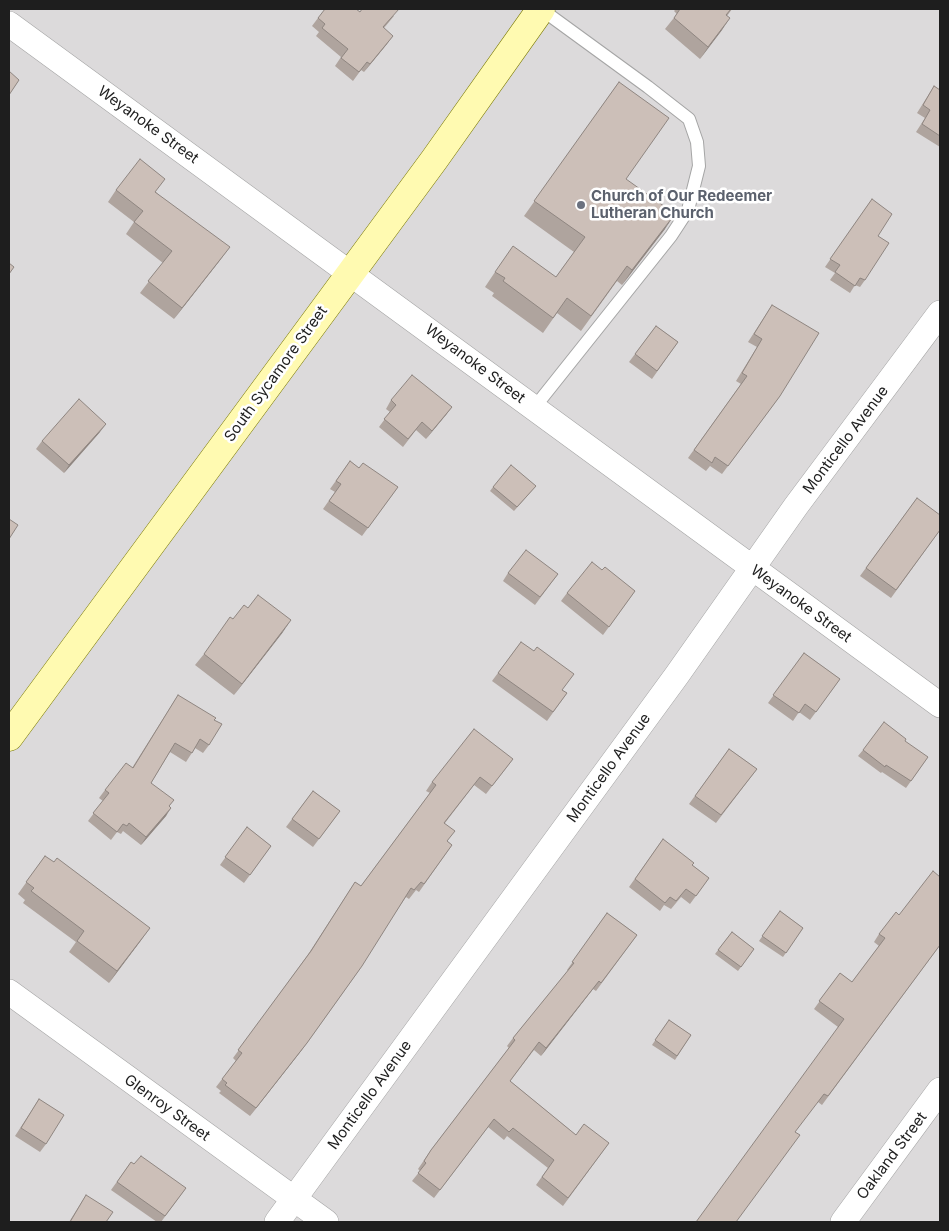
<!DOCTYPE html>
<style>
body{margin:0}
#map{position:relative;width:949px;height:1231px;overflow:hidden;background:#f0eae2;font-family:Inter,sans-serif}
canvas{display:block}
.frame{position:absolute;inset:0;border:10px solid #1e1e1e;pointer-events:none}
</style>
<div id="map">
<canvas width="949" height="1231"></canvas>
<div class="frame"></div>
</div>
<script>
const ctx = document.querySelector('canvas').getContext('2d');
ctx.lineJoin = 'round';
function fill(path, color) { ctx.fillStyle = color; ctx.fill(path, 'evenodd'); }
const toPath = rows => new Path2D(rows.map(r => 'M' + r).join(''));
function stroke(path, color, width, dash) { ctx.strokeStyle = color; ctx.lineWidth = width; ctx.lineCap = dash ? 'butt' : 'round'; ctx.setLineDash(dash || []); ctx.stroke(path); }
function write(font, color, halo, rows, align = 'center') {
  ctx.font = font + ' Inter,sans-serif'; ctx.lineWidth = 5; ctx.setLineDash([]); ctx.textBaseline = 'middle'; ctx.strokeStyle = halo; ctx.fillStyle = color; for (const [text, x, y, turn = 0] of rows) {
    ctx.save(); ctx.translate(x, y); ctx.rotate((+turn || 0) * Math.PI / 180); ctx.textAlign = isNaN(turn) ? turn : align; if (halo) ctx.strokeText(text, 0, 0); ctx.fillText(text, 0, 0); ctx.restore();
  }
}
fill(toPath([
 [9,9,940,9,940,1222,9,1222]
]), '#dcdadb');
const service = toPath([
 [534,408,671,236,688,210,699,166,697,142,689,119,648,87,541,9]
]);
const minor = toPath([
 [9,24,940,705],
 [9,992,326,1222],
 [277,1222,677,675,796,506,940,313],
 [843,1222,940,1090]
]);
const secondary = toPath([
 [9,737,434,160,541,9]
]);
stroke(service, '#a5a5a5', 14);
stroke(minor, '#a5a5a5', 26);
stroke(secondary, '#797800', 29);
stroke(service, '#fff', 12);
stroke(minor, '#fff', 25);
stroke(secondary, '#fffab1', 28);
fill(toPath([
 [676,9,732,9,727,16,722,30,700,59,665,29,677,14,674,11],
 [360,12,394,16,384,28,387,44,364,72,361,70,353,81,335,66,341,57,316,36,319,32,312,26,318,18],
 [619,82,626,179,665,229,622,285,617,281,581,331,557,313,543,333,492,296,494,293,485,287,495,272,556,277,574,252,524,216],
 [934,86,940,90,940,147,916,132,925,118,917,113],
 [116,190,156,192,221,259,174,319,140,293,163,263,126,234,134,222,108,202],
 [872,199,878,236,865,280,860,287,855,285,850,293,830,280,835,273,825,267],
 [772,305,780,396,722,474,710,466,706,471,688,458,741,384,736,381,757,347,748,342],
 [656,326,678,342,652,379,629,362],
 [391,400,452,407,426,439,416,430,403,447,379,427,390,412,386,409],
 [100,432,64,473,36,449,42,441],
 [350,461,359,468,398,487,362,536,323,509,335,492,330,489],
 [536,486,514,511,490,491,493,487],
 [917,498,940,530,891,598,860,576],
 [602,570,635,591,603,635,561,601,567,593],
 [508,573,558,574,535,605,503,581],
 [283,632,234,695,195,665,204,654],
 [521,642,562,690,567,693,547,721,492,681],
 [804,653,840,679,810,720,799,712,793,721,768,703],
 [178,695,214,720,209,745,203,753,195,748,186,762,170,752,151,783,169,807,166,816,141,845,123,831,121,834,117,832,111,840,88,821,103,801,99,798,105,790,132,768],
 [729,749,757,769,716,823,689,804],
 [863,750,928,757,906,788,882,772,881,773,858,756],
 [513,759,486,794,474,785,445,823,447,841,452,845,419,892,416,890,409,899,406,897,301,1051,250,1116,219,1093,221,1091,216,1087,236,1061,233,1058,307,956,355,882,361,886,430,793,426,791,432,782],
 [313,791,340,811,313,847,286,827],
 [247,827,271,846,244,883,220,865],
 [663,839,692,865,709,878,690,904,681,897,671,909,664,905,660,911,629,887],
 [45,856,142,939,109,983,69,952,76,942,23,903,25,900,18,894],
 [780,911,803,928,783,957,759,941],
 [607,913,637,935,596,991,593,989,541,1056,534,1050,510,1081,576,1135,609,1143,563,1206,536,1185,548,1168,507,1136,504,1140,488,1127,434,1198,412,1181,420,1171,418,1169,431,1150,509,1048,507,1046,513,1038,568,971,567,970],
 [732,932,754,949,738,971,715,954],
 [879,934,940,945,822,1105,818,1102,838,1027,814,1009,840,973,852,982,879,946,874,942],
 [669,1020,691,1035,675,1060,652,1045],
 [39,1099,46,1144,40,1152,15,1136],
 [131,1162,134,1164,186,1188,161,1222,157,1222,111,1190],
 [86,1195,106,1222,69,1222]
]), '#afa49e');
fill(toPath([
 [730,18,722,30,700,59,708,47],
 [393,36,387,44,364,72,370,64],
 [675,214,665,229,622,285,632,270],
 [230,247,221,259,174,319,182,308],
 [452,407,446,415,426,439,432,431],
 [106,424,100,432,64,473,69,465],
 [291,620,283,632,234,695,242,684],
 [171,808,166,816,141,845,146,837],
 [150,928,142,939,109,983,117,971],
 [362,966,301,1051,250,1116,256,1108],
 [599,981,593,989,541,1056,546,1048]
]), '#8f8681');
const building = toPath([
 [325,9,356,9,360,12,362,9,399,9,383,27,393,36,370,64,367,62,359,72,341,58,348,49,322,28,325,24,318,18,325,9],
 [680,9,731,9,726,15,730,18,708,47,674,18,680,9],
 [9,71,19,80,9,95,9,71],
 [619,82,669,118,626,179,675,214,632,270,627,266,591,316,567,298,553,318,503,281,505,278,495,272,513,246,556,277,585,237,534,201,619,82],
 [934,86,940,90,940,136,922,124,930,110,923,105,934,86],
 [140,159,165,179,155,192,230,247,182,308,148,281,172,251,134,222,143,211,116,190,140,159],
 [872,199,892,214,878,236,889,243,865,280,860,278,855,286,835,272,840,265,830,259,872,199],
 [9,263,14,267,9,274,9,263],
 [772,305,819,333,780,396,728,466,715,457,712,463,694,450,747,376,742,373,762,339,754,334,772,305],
 [656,326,678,342,657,371,635,354,656,326],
 [412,375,452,407,432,431,422,422,408,439,384,419,396,405,391,400,412,375],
 [79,399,106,424,69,465,42,441,79,399],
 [350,461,359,468,363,463,398,487,368,528,329,501,341,484,336,481,350,461],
 [511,465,536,486,517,507,493,487,511,465],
 [917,498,940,515,940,530,896,590,866,568,917,498],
 [9,519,18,525,9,539,9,519],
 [526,550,558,574,540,597,508,573,526,550],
 [592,562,602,570,605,567,635,591,609,627,567,593,592,562],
 [258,595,291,620,242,684,204,654,230,617,233,619,244,605,248,608,258,595],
 [521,642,534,651,537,647,574,674,562,690,567,693,553,712,498,673,521,642],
 [804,653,840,679,816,712,805,704,799,713,773,695,804,653],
 [178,695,216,718,214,720,222,724,209,745,200,739,192,753,175,743,151,783,174,800,169,806,171,808,146,837,129,823,127,826,123,824,117,832,93,813,109,793,105,790,126,763,133,768,178,695],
 [884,722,906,739,905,741,928,757,911,781,886,765,885,767,863,750,884,722],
 [474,729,513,759,492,786,480,777,444,823,455,831,447,841,452,845,424,884,421,882,414,890,411,888,362,966,307,1043,256,1108,225,1085,227,1083,222,1079,242,1053,238,1050,311,951,355,882,361,886,436,785,432,782,474,729],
 [729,749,757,769,721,815,695,796,729,749],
 [313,791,340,811,319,839,292,819,313,791],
 [247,827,271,846,250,875,225,857,247,827],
 [663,839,694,863,692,865,709,878,696,896,686,889,676,901,670,897,665,903,635,879,663,839],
 [45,856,54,862,57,858,150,928,117,971,77,941,84,931,31,891,34,888,26,882,45,856],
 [933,871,940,877,940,945,828,1096,824,1094,795,1132,800,1135,736,1222,696,1222,844,1019,819,1001,840,973,852,982,885,938,879,934,896,912,899,915,933,871],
 [780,911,803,928,786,953,762,936,780,911],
 [607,913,637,935,601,983,599,981,546,1048,539,1042,510,1081,576,1135,584,1124,609,1143,568,1198,542,1177,554,1160,513,1128,509,1132,494,1119,440,1190,418,1173,426,1163,424,1161,431,1150,515,1040,513,1038,574,963,572,962,607,913],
 [732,932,754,949,741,967,718,950,732,932],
 [669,1020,691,1035,677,1056,655,1040,669,1020],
 [39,1099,64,1115,46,1144,21,1128,39,1099],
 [141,1156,186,1188,165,1216,117,1182,131,1162,134,1164,141,1156],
 [86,1195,113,1212,106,1222,70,1222,86,1195]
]);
fill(building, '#ccbfb8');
stroke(building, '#8f8681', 1);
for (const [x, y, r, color] of [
 [581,205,5,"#6b7280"]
]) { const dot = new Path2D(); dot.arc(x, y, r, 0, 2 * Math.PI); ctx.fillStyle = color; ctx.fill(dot); stroke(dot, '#fff', 2); }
write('15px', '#1e1e1e', '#fff', [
 ["Weyanoke Street",148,125,36],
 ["Weyanoke Street",475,364,37],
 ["South Sycamore Street",276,374,-54],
 ["Monticello Avenue",846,440,-53],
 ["Weyanoke Street",801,604,36],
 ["Monticello Avenue",609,768,-54],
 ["Monticello Avenue",370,1095,-54],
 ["Glenroy Street",167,1108,36],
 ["Oakland Street",892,1156,-53]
]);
write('bold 15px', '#5b616d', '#fff', [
 ["Church of Our Redeemer",591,196],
 ["Lutheran Church",591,213]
], 'left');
</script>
